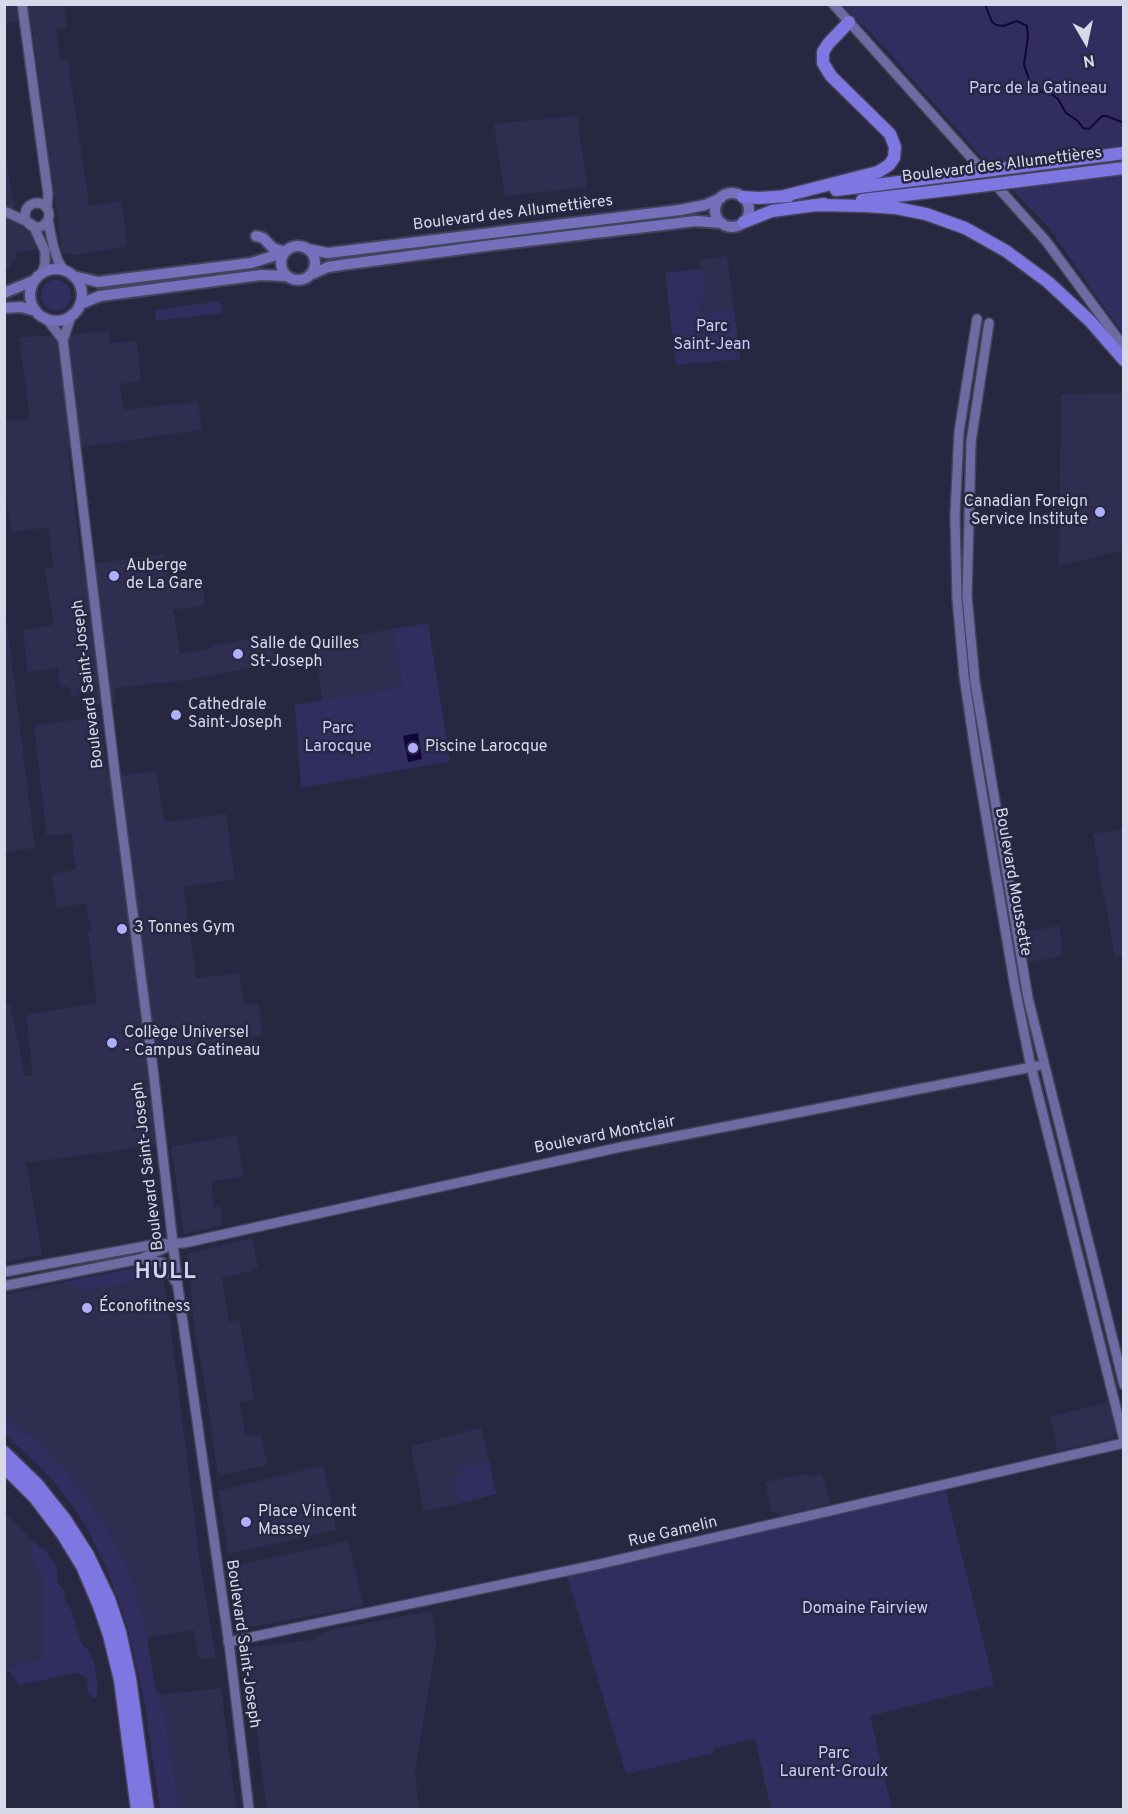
<!DOCTYPE html>
<meta charset="utf-8">
<style>
body{margin:0}
#map{position:relative;width:1128px;height:1814px;overflow:hidden;background:#282742;font-family:Overpass,sans-serif}
canvas{display:block}
.frame{position:absolute;inset:0;border:6px solid #d7d8ea;pointer-events:none}
.north{position:absolute;left:1056px;top:12px;width:60px;height:60px;-webkit-text-stroke:4px #282742;paint-order:stroke;rotate:171deg;font-size:16px;font-weight:700;line-height:24px;text-align:center;color:#d7d8ea}
.north::after{content:'';display:block;margin:auto;width:21px;height:27px;background:#d7d8ea;clip-path:polygon(50% 0,100% 100%,50% 72%,0 100%)}
</style>
<div id="map">
<canvas width="1128" height="1814"></canvas>
<div class="frame"></div>
<div class="north">N</div>
</div>
<script>
const ctx = document.querySelector('canvas').getContext('2d');
ctx.lineJoin = 'round';
function fill(path, color) { ctx.fillStyle = color; ctx.fill(path, 'evenodd'); }
const toPath = rows => new Path2D(rows.map(r => 'M' + r).join(''));
function stroke(path, color, width, dash) { ctx.strokeStyle = color; ctx.lineWidth = width; ctx.lineCap = dash ? 'butt' : 'round'; ctx.setLineDash(dash || []); ctx.stroke(path); }
function write(font, color, halo, rows, align = 'center') {
  ctx.font = font + ' Overpass,sans-serif'; ctx.lineWidth = 5; ctx.setLineDash([]); ctx.textBaseline = 'middle'; ctx.strokeStyle = halo; ctx.fillStyle = color; for (const [text, x, y, turn = 0] of rows) {
    ctx.save(); ctx.translate(x, y); ctx.rotate((+turn || 0) * Math.PI / 180); ctx.textAlign = isNaN(turn) ? turn : align; if (halo) ctx.strokeText(text, 0, 0); ctx.fillText(text, 0, 0); ctx.restore();
  }
}
fill(toPath([
 [4,5,64,5,67,28,56,29,60,60,68,60,89,206,121,201,127,243,125,247,73,255,62,252,31,20,5,23],
 [577,116,587,187,505,196,494,124],
 [4,146,17,223,29,230,39,243,40,249,15,253,16,259,10,261,10,268,5,269],
 [727,256,734,310,701,314,699,298,705,296,700,260],
 [109,331,110,343,137,341,141,381,120,384,123,410,198,402,202,430,68,449,81,563,100,563,164,554,168,582,201,577,205,605,173,610,180,654,210,649,210,646,272,636,275,663,187,680,114,688,115,702,96,705,94,693,71,696,69,686,60,687,58,668,28,672,23,630,54,625,45,569,54,567,48,527,11,532,4,484,4,422,30,418,19,337,71,335],
 [1123,393,1123,550,1059,566,1061,394],
 [4,601,35,848,5,852,4,852],
 [393,629,403,688,323,701,314,643],
 [100,716,107,777,156,771,165,822,226,814,235,879,183,887,196,978,239,973,245,1005,258,1003,263,1035,151,1053,162,1144,26,1163,42,1255,5,1262,4,1005,10,1005,25,1076,33,1075,26,1015,97,1003,88,932,91,931,86,903,57,908,51,874,76,870,71,833,47,836,34,726],
 [1123,829,1123,954,1115,957,1093,834],
 [1059,926,1063,956,1028,962,1023,932],
 [237,1135,244,1176,211,1182,214,1207,220,1206,223,1225,184,1234,171,1147],
 [252,1238,258,1267,250,1271,222,1278,229,1322,239,1320,254,1399,239,1403,246,1436,261,1434,267,1465,218,1476,207,1397,195,1332,187,1254],
 [147,1271,163,1279,169,1314,199,1556,216,1658,199,1659,194,1630,147,1637,138,1595,126,1566,111,1536,89,1502,66,1472,36,1441,5,1416,5,1295,114,1272],
 [1108,1402,1116,1433,1113,1438,1058,1451,1050,1417],
 [481,1428,489,1461,461,1468,462,1475,452,1479,458,1504,424,1511,411,1446],
 [324,1465,336,1530,228,1554,218,1491],
 [807,1474,808,1477,822,1474,830,1504,781,1516,772,1511,765,1482],
 [4,1513,24,1531,47,1565,86,1654,5,1666],
 [348,1541,364,1606,239,1629,230,1567],
 [431,1611,435,1626,436,1644,415,1773,419,1809,267,1809,246,1648,312,1640,330,1630],
 [221,1688,236,1809,180,1809,163,1707,158,1695]
]), '#2f2e50');
fill(toPath([
 [842,5,1123,5,1123,334,1050,229,988,164,873,35],
 [702,269,705,297,699,298,701,314,734,310,740,359,676,365,665,273],
 '41 295a15 15 0 1 1 30 0a15 15 0 1 1-30 0Z',
 [220,301,222,313,156,321,155,310],
 [428,623,450,761,301,788,295,705,403,688,393,629],
 [142,1267,153,1270,163,1278,77,1290,76,1284,63,1284,63,1282],
 [6,1417,36,1441,66,1472,89,1502,111,1536,126,1566,138,1595,147,1637,155,1687,163,1707,180,1809,160,1809,145,1705,127,1625,109,1574,86,1526,70,1503,51,1478,5,1434],
 [489,1461,496,1494,458,1504,452,1479,462,1475,461,1468],
 [944,1485,994,1685,870,1716,892,1809,771,1809,755,1739,713,1748,714,1753,626,1774,566,1572],
 [33,1541,41,1548,46,1549,52,1561,56,1565,58,1584,64,1591,65,1601,70,1607,82,1645,87,1648,94,1663,98,1686,96,1697,92,1698,88,1693,87,1678,77,1673,19,1685,10,1672,5,1671,5,1667,39,1660,43,1657,44,1604,42,1585,45,1580,44,1576,40,1574,36,1567,31,1544]
]), '#312e5f');
fill(toPath([
 [418,733,422,759,408,762,403,736]
]), '#110636');
stroke(toPath([
 [985,4,992,22,996,25,1003,26,1017,21,1027,26,1028,36,1024,65,1029,79,1039,91,1053,95,1058,99,1066,113,1078,121,1083,128,1089,129,1102,116,1107,116,1124,123],
 [1124,188,1124,196]
]), '#110636', 2);
const secondary = toPath([
 [22,4,48,194,47,207],
 [833,4,1046,241,1124,347],
 '25 215a12 12 0 1 1 24 0a12 12 0 1 1-24 0Z',
 [4,211,30,223],
 [48,220,53,245,58,261,64,270],
 [33,225,45,251,45,263,42,274],
 [72,314,63,340,115,774,153,1069,178,1288,230,1651,249,1810],
 [46,318,63,340],
 [977,319,959,432,955,515,957,598,964,676,976,757,1015,988,1030,1062,1124,1440],
 [989,323,971,442,967,596,975,682,1028,998,1124,1385],
 [142,1259,163,1263,171,1272,175,1281],
 [4,1272,157,1244,184,1243,621,1147,1037,1066],
 [4,1286,140,1259,174,1244],
 [228,1642,600,1564,1124,1443]
]);
const primary = toPath([
 '715 210a17 17 0 1 1 34 0a17 17 0 1 1-34 0Z',
 [256,236,263,238,273,248,285,252],
 '281 263a17 17 0 1 1 34 0a17 17 0 1 1-34 0Z',
 [308,249,328,253,499,232,680,210,705,205,721,198],
 '30 295a26 26 0 1 1 52 0a26 26 0 1 1-52 0Z',
 [312,274,328,267,341,265,493,245,696,221,722,223],
 [73,276,98,282,251,263,283,253],
 [4,293,35,280],
 [80,304,100,296,261,275,285,276],
 [4,308,21,307,36,311]
]);
const highway = toPath([
 [836,190,954,175],
 [784,196,878,172,889,165,894,158,895,147,890,134,831,76,823,63,823,52,828,44,849,22],
 [743,197,759,198,789,196],
 [862,200,956,189],
 [817,205,864,206,896,208,926,214,965,228,1006,251,1048,282,1090,321,1124,360],
 [744,222,772,211,824,204],
 [4,1452,37,1484,65,1519,88,1555,109,1599,120,1632,130,1678,148,1810],
 [4,1467,35,1498,63,1535,82,1566,99,1606,109,1635,120,1680,137,1810]
]);
stroke(secondary, '#44435a', 12);
stroke(primary, '#44435a', 14);
stroke(highway, '#44435a', 15);
stroke(secondary, '#6d6ba1', 9);
stroke(primary, '#7470bc', 10);
stroke(highway, '#7e77e1', 12);
const highwayBridge = toPath([
 [954,175,1124,153],
 [956,189,1124,168]
]);
stroke(highwayBridge, '#44435a', 15, []);
stroke(highwayBridge, '#7e77e1', 12);
for (const [x, y, r, color] of [
 [1100,512,6,"#afaefa"],
 [114,576,6,"#afaefa"],
 [238,654,6,"#afaefa"],
 [176,715,6,"#afaefa"],
 [413,748,6,"#afaefa"],
 [122,929,6,"#afaefa"],
 [112,1043,6,"#afaefa"],
 [87,1308,6,"#afaefa"],
 [246,1522,6,"#afaefa"]
]) { const dot = new Path2D(); dot.arc(x, y, r, 0, 2 * Math.PI); ctx.fillStyle = color; ctx.fill(dot); stroke(dot, '#282742', 2); }
write('16px', '#c9cafd', '#282742', [
 ["Parc de la Gatineau",1038,90],
 ["Parc",712,328],
 ["Saint-Jean",712,346],
 ["Parc",338,730],
 ["Larocque",338,748],
 ["Domaine Fairview",865,1610],
 ["Parc",834,1755],
 ["Laurent-Groulx",834,1773]
]);
write('16px', '#d7d8ea', '#282742', [
 ["Boulevard des Allumettières",1002,166,-7],
 ["Boulevard des Allumettières",513,214,-7],
 ["Boulevard Saint-Joseph",89,684,-97],
 ["Boulevard Moussette",1012,882,80],
 ["Boulevard Montclair",605,1136,-11],
 ["Boulevard Saint-Joseph",149,1166,-97],
 ["Rue Gamelin",673,1533,-13],
 ["Boulevard Saint-Joseph",242,1644,82]
]);
write('16px', '#d7d8ea', '#282742', [
 ["Canadian Foreign",1088,503,"right"],
 ["Service Institute",1088,521,"right"],
 ["Auberge",126,567],
 ["de La Gare",126,585],
 ["Salle de Quilles",250,645],
 ["St-Joseph",250,663],
 ["Cathedrale",188,706],
 ["Saint-Joseph",188,724],
 ["Piscine Larocque",425,748],
 ["3 Tonnes Gym",134,929],
 ["Collège Universel",124,1034],
 ["- Campus Gatineau",124,1052],
 ["Éconofitness",99,1308],
 ["Place Vincent",258,1513],
 ["Massey",258,1531]
], 'left');
ctx.letterSpacing = '1.5px';
write('bold 22px', '#d1d2f6', '#282742', [
 ["HULL",166,1274]
]);
ctx.letterSpacing = '0px';
</script>
